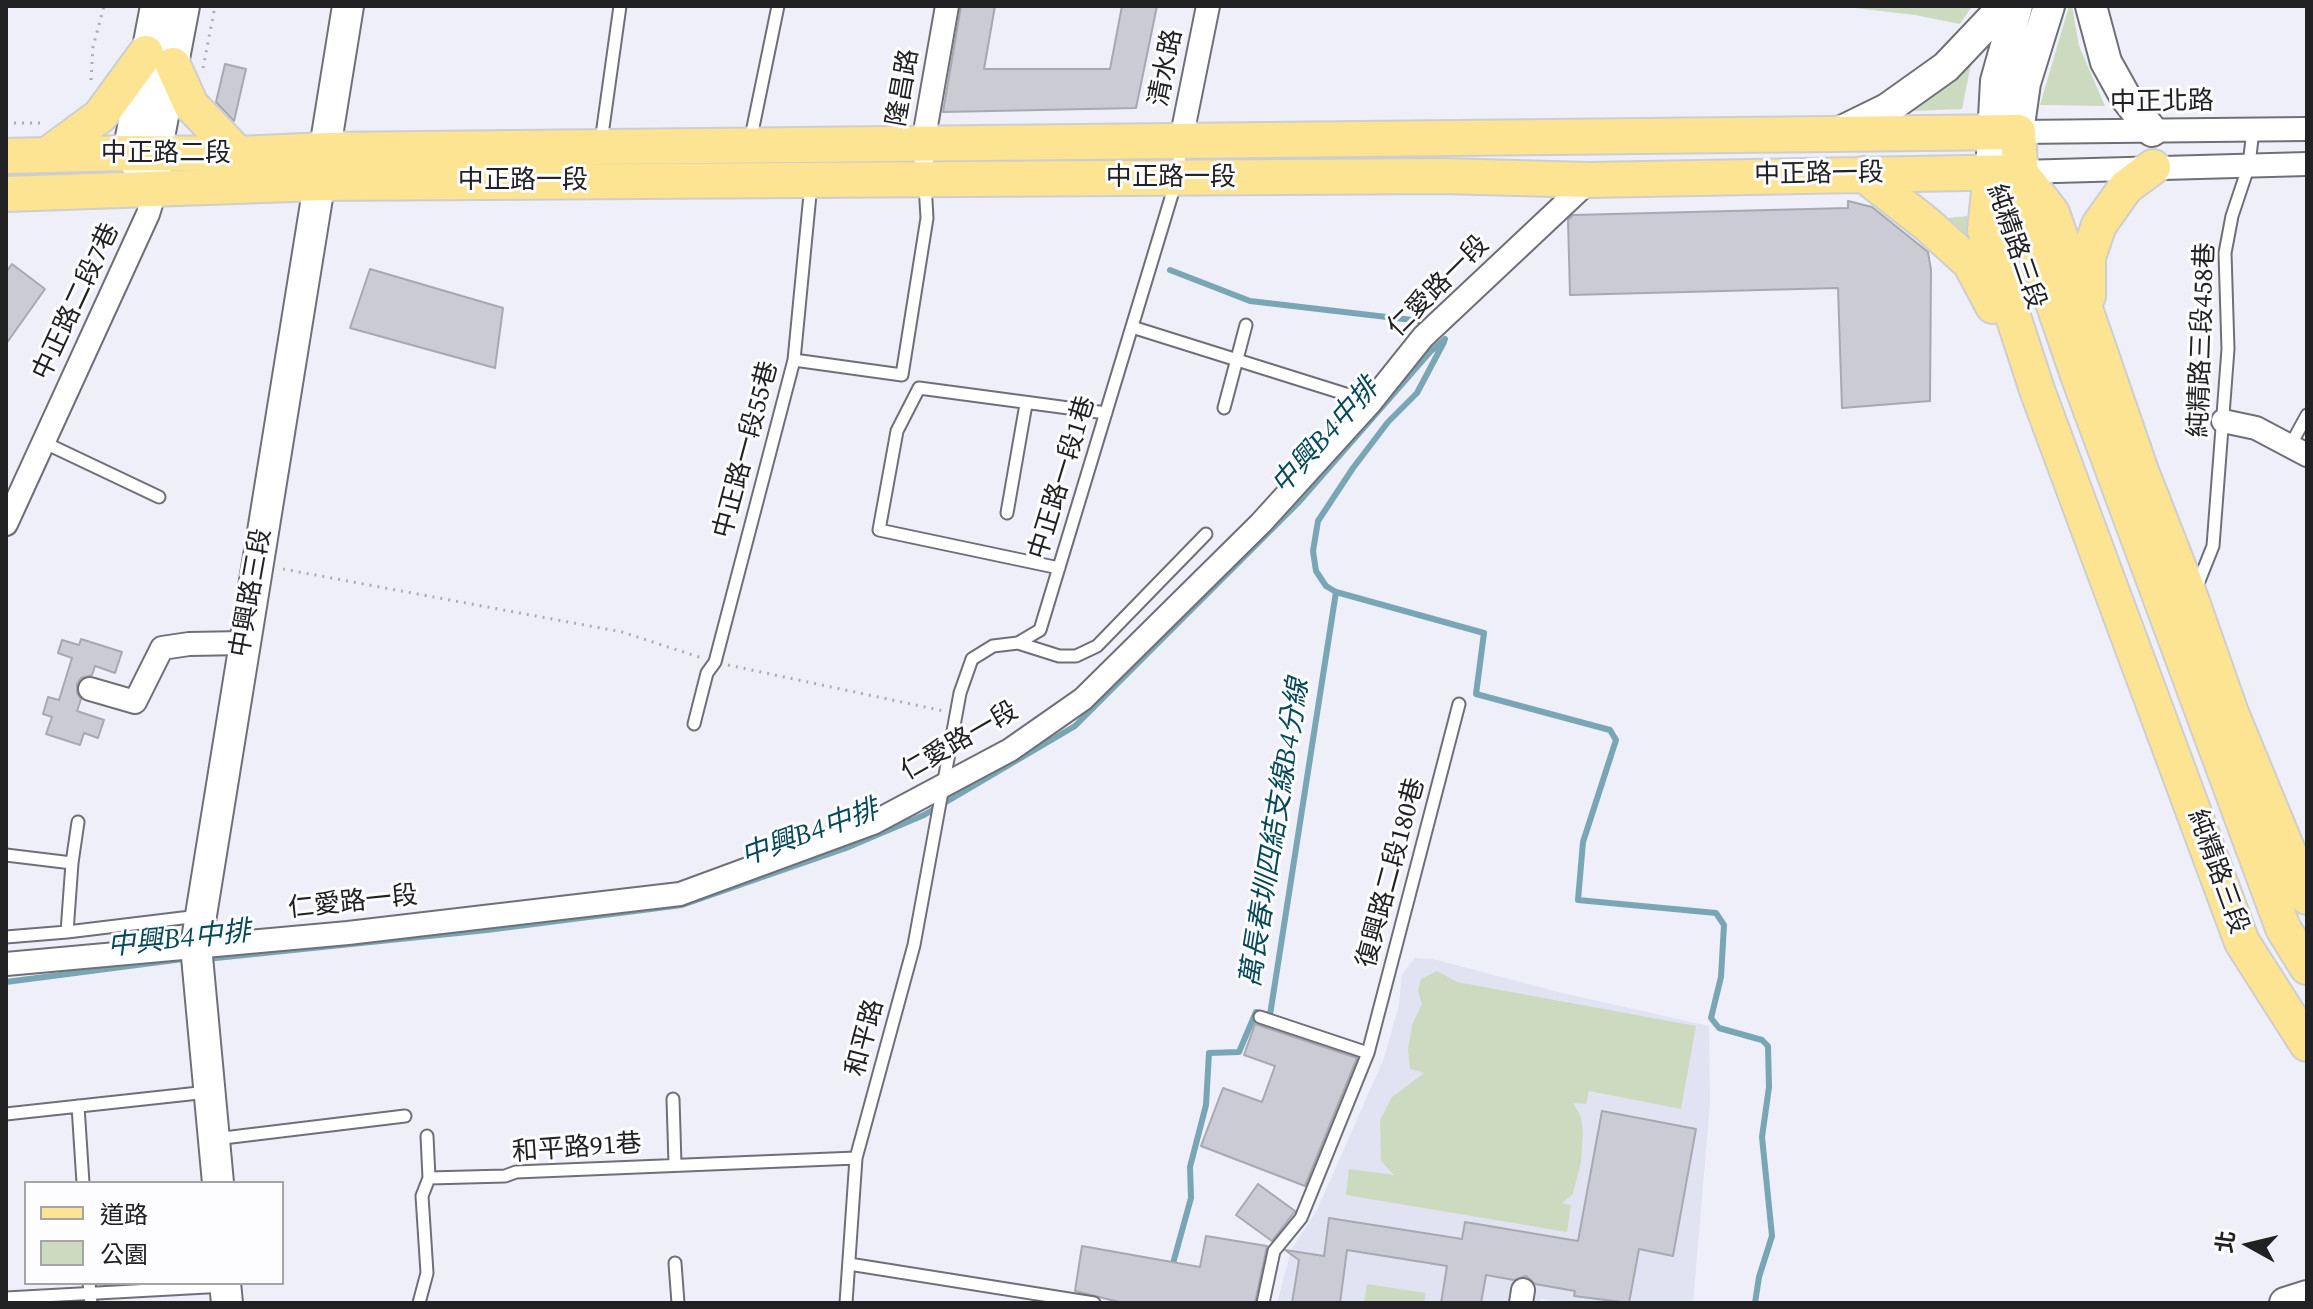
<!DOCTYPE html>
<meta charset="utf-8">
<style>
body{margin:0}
#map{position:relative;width:2313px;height:1309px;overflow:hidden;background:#eeeff8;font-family:"Source Serif 4","Noto Sans TC",serif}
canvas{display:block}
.frame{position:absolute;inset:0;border:8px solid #212124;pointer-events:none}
.legend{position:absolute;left:24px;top:1181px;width:260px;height:104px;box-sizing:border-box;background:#fdfdff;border:2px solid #a5a5a7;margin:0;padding:10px 14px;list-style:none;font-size:24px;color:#212124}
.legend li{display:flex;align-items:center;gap:16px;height:40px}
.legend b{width:40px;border:2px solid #a5a5a7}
.north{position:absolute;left:2209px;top:1205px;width:80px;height:80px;-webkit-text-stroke:6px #fdfdff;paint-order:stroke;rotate:278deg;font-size:22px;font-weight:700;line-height:32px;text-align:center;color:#212124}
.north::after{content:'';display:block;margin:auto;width:28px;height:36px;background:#212124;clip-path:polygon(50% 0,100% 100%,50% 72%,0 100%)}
</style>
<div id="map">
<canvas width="2313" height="1309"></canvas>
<div class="frame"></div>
<ul class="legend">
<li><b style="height:10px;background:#fde492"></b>道路</li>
<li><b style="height:22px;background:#ccdbc0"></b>公園</li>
</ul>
<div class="north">北</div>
</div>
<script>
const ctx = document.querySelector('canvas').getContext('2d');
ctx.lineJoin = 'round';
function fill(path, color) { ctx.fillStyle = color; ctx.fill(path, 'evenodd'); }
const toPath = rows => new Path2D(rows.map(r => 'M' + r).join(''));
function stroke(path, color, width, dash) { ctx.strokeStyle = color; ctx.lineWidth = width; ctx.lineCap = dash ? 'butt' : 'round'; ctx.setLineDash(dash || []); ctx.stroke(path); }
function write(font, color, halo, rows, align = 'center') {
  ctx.font = font + ' "Source Serif 4","Noto Sans TC",serif'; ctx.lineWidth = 6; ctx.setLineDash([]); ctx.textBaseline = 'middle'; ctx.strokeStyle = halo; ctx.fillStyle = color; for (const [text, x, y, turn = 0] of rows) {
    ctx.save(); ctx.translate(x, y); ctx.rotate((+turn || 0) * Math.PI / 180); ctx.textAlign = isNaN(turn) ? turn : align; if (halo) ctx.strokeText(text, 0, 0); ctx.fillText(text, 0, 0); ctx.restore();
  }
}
fill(toPath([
 [1415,958,1433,959,1562,993,1709,1026,1710,1103,1693,1303,1564,1303,1541,1299,1539,1303,1277,1303,1291,1250,1317,1210,1384,1058,1399,1005,1402,974]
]), '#e1e3f3');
fill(toPath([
 [1837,6,1972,6,1960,24,1915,15],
 [2069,6,2072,6,2079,46,2105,106,2040,105],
 [1972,59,1962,109,1912,111,1949,80],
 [1967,216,1970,247,1939,219],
 [1437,971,1457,982,1696,1026,1681,1109,1589,1091,1586,1104,1573,1103,1581,1117,1583,1133,1581,1162,1573,1194,1562,1203,1571,1205,1567,1232,1346,1195,1349,1169,1394,1175,1381,1161,1380,1120,1392,1097,1424,1073,1410,1069,1408,1050,1412,1025,1422,1004,1418,991,1421,979],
 [1367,1284,1426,1293,1424,1303,1364,1303]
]), '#ccdbc0');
stroke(toPath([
 [1170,270,1250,301,1421,321],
 [1444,342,1417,393,1388,422,1353,468,1318,521,1313,551,1316,571,1326,586,1336,592,1484,633,1476,694,1610,730,1616,740,1583,842,1578,900,1716,913,1724,925,1721,977,1711,1018,1719,1028,1762,1040,1768,1046,1769,1087,1762,1137,1772,1236,1759,1277,1755,1303],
 [206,959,487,930,682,905,846,848,924,815,1075,726,1298,503,1430,352,1445,339],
 [6,982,183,959],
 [1172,1267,1191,1198,1190,1167,1206,1105,1209,1053,1239,1052,1256,1012,1270,1015,1336,592]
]), '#79a6b4', 6);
const building = toPath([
 [961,6,995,6,984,69,1110,69,1122,6,1157,6,1136,108,943,112,961,6],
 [225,64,246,69,234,121,216,102,225,64],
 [1848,201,1872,207,1928,252,1931,270,1930,401,1842,408,1838,288,1570,295,1568,220,1573,215,1848,208,1848,201],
 [12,264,45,289,6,344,6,272,12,264],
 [370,269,503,308,495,368,350,328,370,269],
 [81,639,122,652,115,673,95,666,92,675,81,678,77,684,77,693,81,699,77,711,104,720,98,738,84,733,80,745,46,734,52,717,43,714,48,697,59,700,72,658,58,653,62,640,79,645,81,639],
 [1255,1024,1357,1058,1305,1186,1201,1146,1223,1088,1262,1102,1275,1066,1244,1055,1255,1024],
 [1602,1111,1696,1129,1673,1256,1639,1249,1629,1303,1574,1296,1575,1291,1535,1284,1526,1276,1514,1280,1486,1275,1481,1303,1441,1303,1447,1266,1347,1250,1340,1303,1292,1303,1299,1260,1285,1250,1324,1256,1329,1218,1462,1239,1465,1222,1578,1241,1602,1111],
 [1258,1184,1295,1211,1272,1241,1236,1215,1258,1184],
 [1206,1236,1267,1246,1255,1303,1123,1303,1075,1291,1082,1246,1200,1267,1206,1236]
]);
fill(building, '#cacbd4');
stroke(building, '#a7a8b0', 2);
const lane = toPath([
 [601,142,620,6],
 [750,142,778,6],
 [1132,327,1371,402],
 [794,360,902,375,927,218,925,184],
 [1224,408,1246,325],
 [43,442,159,497],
 [2290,446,2307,415],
 [1007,513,1026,404],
 [1059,568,879,530,897,431,919,388,1106,413],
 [2195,591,2213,546,2228,349,2225,253,2232,216,2249,165,2253,130],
 [1018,643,1059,656,1076,656,1097,646,1206,534],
 [694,724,707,673,715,662,794,360,811,184],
 [6,855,72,863,67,932,199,916],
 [72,863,78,822],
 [6,937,67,932],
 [1260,1017,1368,1053],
 [673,1099,675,1164],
 [78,1106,83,1183],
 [6,1114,208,1092],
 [427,1136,429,1178],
 [215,1139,405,1116],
 [675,1263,678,1303],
 [849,1264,1094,1303],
 [89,1283,91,1303],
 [6,1298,225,1286],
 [419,1303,427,1273,422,1196,429,1178,505,1176,516,1172,856,1158],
 [846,1303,856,1158,914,945,960,693,972,659,993,646,1018,643,1040,630,1177,178,1181,145],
 [1263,1303,1274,1251,1301,1218,1368,1053,1459,704]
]);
const street = toPath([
 [2018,132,2307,129],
 [1181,140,1208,6],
 [924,155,923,143,947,6],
 [2020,172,2307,164],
 [2223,421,2256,428,2307,455],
 [6,524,148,214,156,188],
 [90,689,135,702,162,648,189,644,244,643],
 [6,964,348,933,680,894,873,823,1010,750,1083,699,1261,523,1371,402,1423,337,1590,180],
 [1521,1303,1523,1290]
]);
const secondary = toPath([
 [2091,6,2106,62,2126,98,2152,131],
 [2018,132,2025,83,2049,6],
 [1836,134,1887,109,1946,67,2004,6],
 [1991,173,1996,81,2017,6],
 [156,174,156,153,184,6],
 [156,188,128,153,156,6],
 [218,1183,196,946,348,6],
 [225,1283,227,1303],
 [2285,1303,2307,1296]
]);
const primary = toPath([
 [173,65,191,105,238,154],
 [47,155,100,116,146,53],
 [6,156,128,153,238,154,327,150,2018,132,2023,216,2079,378,2283,928,2307,967],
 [2020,172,2052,213,2141,471,2191,599,2231,713,2307,897],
 [1991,173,1985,230,2037,390,2242,942,2307,1044],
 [1863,174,1928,225,1970,263,1993,306],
 [6,194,322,183,1444,176,1590,180,2020,172],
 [2088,296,2088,257,2099,225,2126,187,2153,167]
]);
stroke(lane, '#6f6f77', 15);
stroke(street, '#6f6f77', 26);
stroke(secondary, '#6f6f77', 34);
stroke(primary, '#cececf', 38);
stroke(toPath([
 [203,68,215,6],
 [91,80,93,47,104,6],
 [6,123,46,123],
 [283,569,622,632,702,658],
 [728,665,944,711]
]), '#acadb4', 3, [2, 6]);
stroke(lane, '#fff', 11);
stroke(street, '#fff', 22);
stroke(secondary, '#fff', 30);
stroke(primary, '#fde492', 34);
write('26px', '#212124', '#fdfdff', [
 ["清水路",1167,68,-79],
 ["隆昌路",904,88,-80],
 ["中正北路",2162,103,-1],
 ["中正路二段",166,154],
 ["中正路一段",1819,175,-1],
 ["中正路一段",1171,178],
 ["中正路一段",523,181],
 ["純精路三段",2015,247,71],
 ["仁愛路一段",1439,287,-45],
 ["中正路二段7巷",77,302,-65],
 ["純精路三段458巷",2203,340,-88],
 ["中正路一段55巷",747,450,-75],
 ["中正路一段1巷",1063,478,-73],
 ["中興路三段",252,593,-80],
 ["仁愛路一段",960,742,-30],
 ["純精路三段",2217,872,70],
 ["復興路二段180巷",1392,873,-75],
 ["仁愛路一段",353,903,-6],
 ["和平路",866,1038,-75],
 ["和平路91巷",577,1149,-4]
]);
write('italic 28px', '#064959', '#fdfdff', [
 ["中興B4中排",1326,437,-48],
 ["萬長春圳四結支線B4分線",1276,833,-81],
 ["中興B4中排",810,834,-20],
 ["中興B4中排",179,940,-6]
]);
</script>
